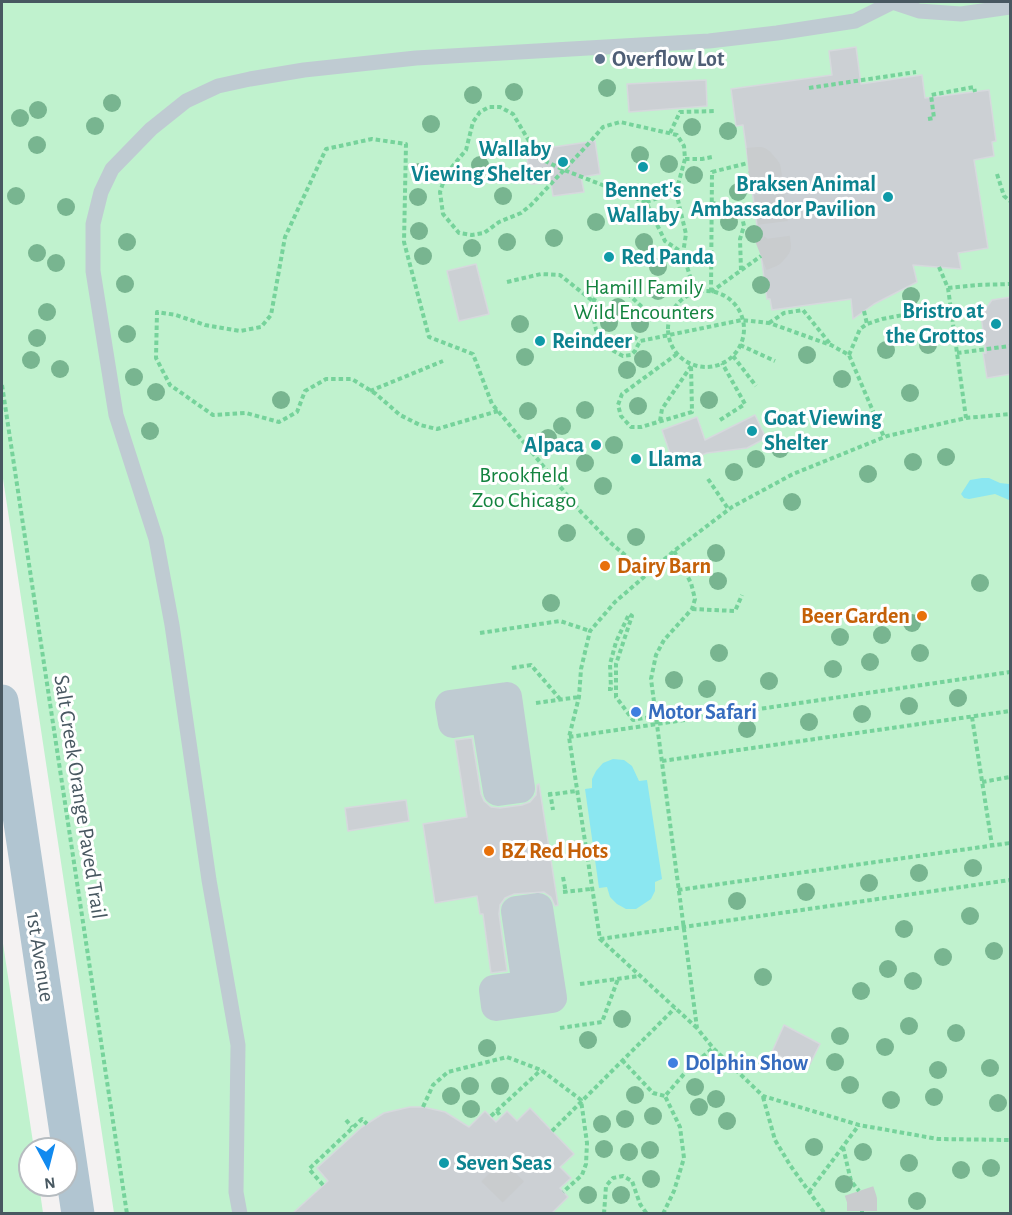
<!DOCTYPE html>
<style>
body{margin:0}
#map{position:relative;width:1012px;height:1215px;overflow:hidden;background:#f4f2f2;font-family:"Alegreya Sans",sans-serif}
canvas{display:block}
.frame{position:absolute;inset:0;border:3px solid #485861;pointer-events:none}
.north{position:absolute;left:18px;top:1137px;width:60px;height:60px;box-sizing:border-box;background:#fff;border:2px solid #b6bcc0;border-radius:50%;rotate:173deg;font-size:16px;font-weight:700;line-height:24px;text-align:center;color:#485861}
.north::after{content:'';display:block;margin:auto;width:21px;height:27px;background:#118aef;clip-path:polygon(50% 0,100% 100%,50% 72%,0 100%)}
</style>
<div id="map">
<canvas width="1012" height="1215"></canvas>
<div class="frame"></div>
<div class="north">N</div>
</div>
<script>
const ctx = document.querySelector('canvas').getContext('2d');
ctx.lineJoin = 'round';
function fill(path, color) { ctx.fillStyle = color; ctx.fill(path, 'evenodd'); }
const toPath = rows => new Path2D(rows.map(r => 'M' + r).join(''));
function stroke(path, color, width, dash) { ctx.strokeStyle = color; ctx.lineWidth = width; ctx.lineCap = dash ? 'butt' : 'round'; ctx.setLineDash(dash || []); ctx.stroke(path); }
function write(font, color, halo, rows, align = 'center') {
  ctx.font = font + ' "Alegreya Sans",sans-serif'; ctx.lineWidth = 6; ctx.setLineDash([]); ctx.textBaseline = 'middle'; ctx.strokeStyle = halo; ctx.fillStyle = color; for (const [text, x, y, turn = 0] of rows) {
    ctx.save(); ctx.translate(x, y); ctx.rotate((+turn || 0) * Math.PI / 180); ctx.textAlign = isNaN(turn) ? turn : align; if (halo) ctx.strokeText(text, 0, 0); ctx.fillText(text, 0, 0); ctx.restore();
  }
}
fill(toPath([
 [2,2,1010,2,1010,1213,114,1213,2,472],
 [2,937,34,1149,30,1149,30,1185,39,1185,43,1213,2,1213]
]), '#c0f2ce');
fill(toPath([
 [982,478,989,478,1000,483,1009,484,1010,498,1009,500,995,494,969,499,964,498,961,494,970,480],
 [613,759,624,760,632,766,639,781,647,780,662,879,655,882,655,891,651,899,636,909,626,909,617,904,610,897,607,887,599,888,585,789,592,788,592,779,596,771,603,763]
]), '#8be7f1');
const building = toPath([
 [856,47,861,84,922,75,925,98,989,90,996,141,992,142,994,156,974,160,988,248,958,253,961,269,913,265,917,282,874,304,853,319,851,299,772,310,770,299,767,299,743,125,736,126,731,89,832,75,829,51,856,47],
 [706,80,707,106,629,112,627,84,706,80],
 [595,141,600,174,581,177,584,192,553,196,551,183,531,184,526,151,595,141],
 [476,264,489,314,459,321,447,271,476,264],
 [1011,297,1011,374,987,378,983,353,986,353,981,315,992,300,1011,297],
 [755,415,766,438,747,448,707,453,674,465,662,430,697,417,705,440,755,415],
 [472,738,481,794,484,801,491,807,500,808,522,805,530,802,536,795,537,785,539,784,558,905,555,906,551,897,544,892,514,894,505,898,500,905,499,914,507,971,491,973,483,914,480,914,477,896,435,903,423,824,467,817,455,740,472,738],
 [406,800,409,821,348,831,345,808,406,800],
 [784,1025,820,1044,807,1070,772,1052,784,1025],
 [410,1107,423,1107,445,1112,469,1127,485,1111,496,1122,507,1111,517,1121,530,1108,574,1154,560,1167,571,1178,560,1188,568,1197,551,1214,292,1214,328,1181,317,1168,362,1127,384,1113,410,1107]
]);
fill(building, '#ccd0d4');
stroke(building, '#d6d9dd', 1.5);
stroke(toPath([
 [748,163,759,162,766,170,776,246,771,252,761,256],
 [859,1191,862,1200,862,1211],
 [492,1192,515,1169]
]), '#c9ccce', 30, [30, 15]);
stroke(toPath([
 [809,88,916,72],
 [928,119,934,118,931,95,974,87,975,92],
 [670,133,680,112,715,111],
 [685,159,702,159,712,157],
 [997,174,1004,196,1010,201],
 [676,192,686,234,683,253,665,241,646,202,676,192],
 [646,202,564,170,539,158,513,114,500,107,489,107,480,112,473,122,466,150,446,174,440,192,443,214,459,233,472,235,484,233,499,222,521,213,531,205,564,170,590,142,603,127,620,122,677,135,684,146,685,159,676,192],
 [713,203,735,210,742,217,744,226,740,239,741,270],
 [683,253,695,293],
 [939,267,948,288,966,418],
 [507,282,541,274,560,275,594,302],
 [948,288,977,285,1010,284],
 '668 329a38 38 0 1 1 76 0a38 38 0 1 1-76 0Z',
 [711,292,712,172,748,163],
 [711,292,761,256],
 [864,311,867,324],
 [669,319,643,308,622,288,614,286,599,290,591,307,597,334,612,350,623,356,631,355,635,351,640,341,742,320,769,323,831,345,849,355,884,437],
 [769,323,784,313,803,310,831,345],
 [605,343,621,337,633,336,640,341],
 [740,345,775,361],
 [957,353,1010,346],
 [677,354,622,394,618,405,621,416,631,427,641,427,692,412,691,365],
 [849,355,860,329,867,324,882,319,950,306],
 [733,356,756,386],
 [2,385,127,1214],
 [370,391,443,361],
 [498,411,437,429,420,425,400,415,376,394,352,379,326,379,305,391,297,412,279,422,246,413,213,415,170,385,156,358,157,312,176,315,205,325,240,331,261,327,271,315,285,237,326,149,372,139,406,144,404,242,429,337,473,354,492,404,498,411,581,512,612,544,646,573],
 [720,420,745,404,722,363],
 [660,421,662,409,691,366],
 [708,479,729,510],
 [674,551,691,583,695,599,692,609,664,640,656,655,651,679,697,1028,713,1048,763,1096,859,1125,938,1139,1010,1140],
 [692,609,735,611,742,595],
 [480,633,560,621,590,631],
 [512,668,531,665,560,699],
 [608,689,611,689,610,664,616,642,629,614,632,616,616,664,616,697,633,720,656,716],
 [536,703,579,697],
 [972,717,992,845],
 [569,737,1010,672],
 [662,761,1010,711],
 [982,782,1010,777],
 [550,792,553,810],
 [548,795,576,791],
 [563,877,566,893],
 [678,890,1010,843],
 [563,892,591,889],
 [600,939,1010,880],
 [580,984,639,976],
 [560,1028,602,1022,618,979],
 [697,1028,600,939,569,737,579,697,581,669,590,631,615,602,674,551,732,507,793,474,887,436,966,418,1010,414],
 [622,1060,653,1093,665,1096],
 [763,1097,775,1140,790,1165,825,1214],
 [423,1107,433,1085,448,1072,507,1057,541,1070,581,1100,587,1143,586,1164,582,1175,563,1192],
 [497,1111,501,1117],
 [491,1116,541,1070],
 [346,1120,352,1127],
 [552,1131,675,1008],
 [843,1147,851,1181,859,1191],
 [323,1185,309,1169,362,1119,367,1124],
 [809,1192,859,1125],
 [604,1214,606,1186,613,1178,623,1176,632,1181,640,1204,647,1214],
 [663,1214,674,1191,684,1158,680,1127,665,1096,690,1067,713,1048],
 [862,1214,862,1211]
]), '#76d39b', 4, [4.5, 3]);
stroke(toPath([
 [892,2,919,11,961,14,1010,7],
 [240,1214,236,1192,238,1045,209,880,172,625,156,539,116,415,93,271,93,224,101,192,112,169,151,129,186,101,218,86,250,79,304,70,416,58,709,41,777,33,855,21,893,2]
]), '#bfcbd2', 15);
stroke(toPath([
 [507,697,520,788,498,791,486,718,453,723,450,705,507,697],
 [538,908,552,998,496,1006,494,990,527,986,516,911,538,908]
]), '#bfcbd2', 30);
stroke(toPath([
 [2,701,78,1214]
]), '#b1c5d1', 33);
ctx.fillStyle = '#78b590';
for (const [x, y] of [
 [607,88],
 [514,92],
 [473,95],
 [112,103],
 [38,110],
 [20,118],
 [431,124],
 [95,126],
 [692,127],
 [728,131],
 [37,145],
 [640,155],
 [669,164],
 [480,165],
 [419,172],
 [694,175],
 [738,192],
 [16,196],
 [503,196],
 [418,197],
 [66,207],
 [596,222],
 [729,222],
 [419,231],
 [754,234],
 [554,238],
 [127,242],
 [507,242],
 [644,242],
 [472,248],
 [37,253],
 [423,256],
 [56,263],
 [658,267],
 [125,284],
 [761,285],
 [658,291],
 [911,296],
 [618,307],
 [47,312],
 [609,323],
 [520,324],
 [640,324],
 [127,334],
 [37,338],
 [928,345],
 [886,350],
 [807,355],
 [525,357],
 [643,359],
 [31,360],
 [60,369],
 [627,370],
 [134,377],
 [842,379],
 [156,392],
 [910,393],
 [281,400],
 [709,400],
 [638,406],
 [585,410],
 [528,411],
 [562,426],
 [150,431],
 [548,438],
 [614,445],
 [780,449],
 [946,457],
 [756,459],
 [913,462],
 [585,463],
 [734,472],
 [868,474],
 [603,486],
 [792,502],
 [567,533],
 [636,537],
 [716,553],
 [718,581],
 [980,583],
 [551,603],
 [912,623],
 [882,635],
 [840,637],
 [719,653],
 [920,653],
 [870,662],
 [833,669],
 [674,680],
 [769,681],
 [707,689],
 [958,698],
 [909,706],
 [862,714],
 [809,722],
 [747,729],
 [973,868],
 [919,873],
 [869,883],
 [806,892],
 [737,901],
 [970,916],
 [904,929],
 [994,951],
 [943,957],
 [888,969],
 [763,977],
 [913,981],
 [861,991],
 [622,1019],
 [909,1026],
 [956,1033],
 [840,1036],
 [588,1040],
 [885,1047],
 [487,1048],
 [835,1062],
 [990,1068],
 [938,1070],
 [850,1085],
 [470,1086],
 [500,1086],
 [695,1087],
 [635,1095],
 [451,1096],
 [934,1097],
 [716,1099],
 [891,1100],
 [998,1103],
 [699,1107],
 [471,1109],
 [653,1116],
 [625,1119],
 [727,1121],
 [602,1124],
 [814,1147],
 [604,1149],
 [650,1150],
 [629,1152],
 [863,1152],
 [909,1163],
 [991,1168],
 [961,1170],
 [651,1179],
 [844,1184],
 [588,1195],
 [621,1195],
 [917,1201]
]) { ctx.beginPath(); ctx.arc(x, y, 9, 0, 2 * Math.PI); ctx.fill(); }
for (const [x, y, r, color] of [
 [600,59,6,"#5c6f8a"],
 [563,162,6,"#0f9aa8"],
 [643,167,6,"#0f9aa8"],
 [888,197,6,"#0f9aa8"],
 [609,257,6,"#0f9aa8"],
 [996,324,6,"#0f9aa8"],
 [540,341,6,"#0f9aa8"],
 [752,431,6,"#0f9aa8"],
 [596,445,6,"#0f9aa8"],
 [636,459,6,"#0f9aa8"],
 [605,566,6,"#e8710a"],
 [922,616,6,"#e8710a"],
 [636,712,6,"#3f7fe0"],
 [489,851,6,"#e8710a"],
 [673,1063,6,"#3f7fe0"],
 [444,1163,6,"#0f9aa8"]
]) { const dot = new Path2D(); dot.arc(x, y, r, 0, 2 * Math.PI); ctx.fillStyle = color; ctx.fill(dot); stroke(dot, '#fff', 2); }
write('bold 22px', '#4e5e75', '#fff', [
 ["Overflow Lot",612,59]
], 'left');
write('bold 22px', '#0d838f', '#fff', [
 ["Wallaby",551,149,"right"],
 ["Viewing Shelter",551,174,"right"],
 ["Braksen Animal",876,184,"right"],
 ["Ambassador Pavilion",876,209,"right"],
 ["Bennet's",643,190,"center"],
 ["Wallaby",643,215,"center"],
 ["Red Panda",621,257],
 ["Bristro at",984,311,"right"],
 ["the Grottos",984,336,"right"],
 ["Reindeer",552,341],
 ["Goat Viewing",764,418],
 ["Shelter",764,443],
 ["Alpaca",584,445,"right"],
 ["Llama",648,459],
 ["Seven Seas",456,1163]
], 'left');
write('22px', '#13833f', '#fff', [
 ["Hamill Family",644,287],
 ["Wild Encounters",644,312],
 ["Brookfield",524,475],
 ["Zoo Chicago",524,500]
]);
write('bold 22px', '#c56008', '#fff', [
 ["Dairy Barn",617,566],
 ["Beer Garden",910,616,"right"],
 ["BZ Red Hots",501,851]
], 'left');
write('bold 22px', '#366cbe', '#fff', [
 ["Motor Safari",648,712],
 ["Dolphin Show",685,1063]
], 'left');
write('22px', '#485861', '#fff', [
 ["Salt Creek Orange Paved Trail",80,797,81],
 ["1st Avenue",40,957,81]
]);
</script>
